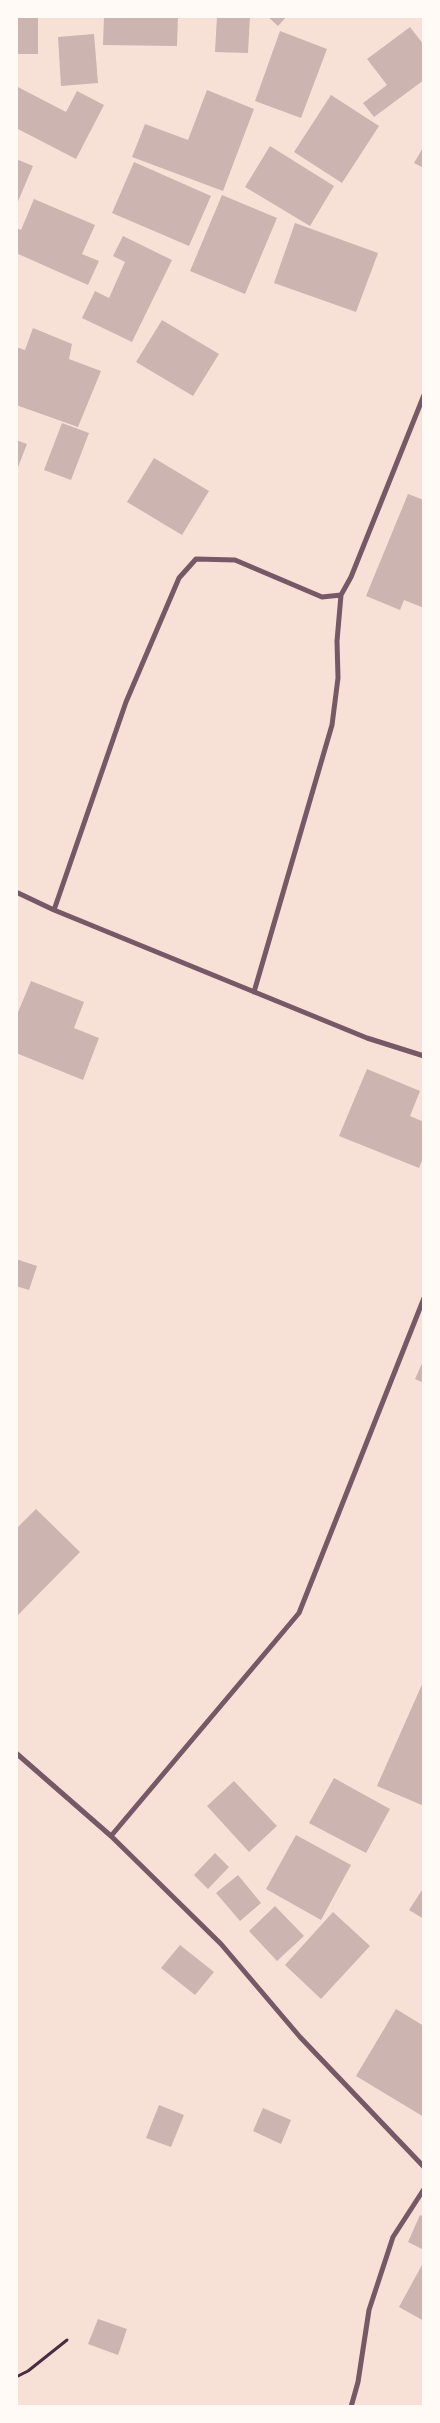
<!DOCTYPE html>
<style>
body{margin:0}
#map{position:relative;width:440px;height:2423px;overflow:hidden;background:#f7e1d7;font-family:"Varela Round",sans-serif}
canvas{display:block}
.frame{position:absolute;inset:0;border:18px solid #fffaf5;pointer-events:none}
</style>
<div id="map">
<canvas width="440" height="2423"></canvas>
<div class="frame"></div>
</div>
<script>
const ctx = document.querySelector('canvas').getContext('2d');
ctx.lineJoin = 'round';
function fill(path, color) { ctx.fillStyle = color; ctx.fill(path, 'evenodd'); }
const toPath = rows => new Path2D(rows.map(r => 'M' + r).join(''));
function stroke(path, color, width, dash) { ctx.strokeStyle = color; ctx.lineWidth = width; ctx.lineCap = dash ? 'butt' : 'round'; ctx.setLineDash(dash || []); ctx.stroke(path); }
fill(toPath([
 [16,16,38,16,38,54,16,54],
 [104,16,178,16,177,46,103,45],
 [217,16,250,16,248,53,215,52],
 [267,16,287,16,278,26],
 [410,27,424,45,424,80,374,117,363,103,387,85,367,59],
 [280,31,327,49,301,118,255,101],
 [94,34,98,83,61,86,58,37],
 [16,86,66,112,77,91,104,105,76,159,16,128],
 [207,90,254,109,223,191,132,157,145,124,188,140],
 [331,95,379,126,342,183,294,152],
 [270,146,334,186,310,226,245,187],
 [424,146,424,168,414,163],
 [16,159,33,166,16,206],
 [134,162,211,196,189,246,112,213],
 [222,195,277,218,245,294,190,271],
 [34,199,95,225,82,254,99,261,88,285,16,253,16,228,21,230],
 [295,223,378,253,356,312,274,283],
 [123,236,172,260,132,342,82,318,95,291,109,298,125,262,113,256],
 [162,320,219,354,193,396,136,362],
 [33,328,72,344,69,359,101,371,78,427,16,405,16,347,25,350],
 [62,423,89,433,71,480,44,470],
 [16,440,27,444,16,472],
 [154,458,209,491,182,535,127,502],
 [408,494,424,500,424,608,404,600,400,610,366,596],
 [31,981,84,1002,74,1028,99,1038,83,1080,16,1053,16,1017],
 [367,1069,420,1091,410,1116,424,1122,424,1156,419,1168,339,1136],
 [16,1259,37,1266,29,1290,16,1286],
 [424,1359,424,1383,415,1379],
 [36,1509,80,1552,16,1617,16,1529],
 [424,1680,424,1806,377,1786],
 [334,1778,390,1809,366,1853,309,1823],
 [234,1781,277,1826,249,1852,207,1806],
 [296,1835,351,1865,321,1920,266,1889],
 [215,1853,229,1867,208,1889,194,1875],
 [238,1875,261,1903,240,1921,216,1893],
 [424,1887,424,1919,409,1910],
 [275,1906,304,1936,277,1961,249,1931],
 [333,1912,370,1946,321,1999,285,1965],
 [180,1945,214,1972,195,1995,161,1968],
 [396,2009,424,2026,424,2117,356,2076],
 [159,2105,184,2115,171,2147,146,2138],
 [263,2108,291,2120,281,2144,253,2131],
 [420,2215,424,2217,424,2250,408,2242],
 [422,2265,424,2266,424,2321,399,2307],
 [98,2319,127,2329,118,2355,88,2344]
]), '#ccb4b1');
stroke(toPath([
 [16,2377,28,2371,67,2340]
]), '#4a2c40', 3);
stroke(toPath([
 [16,892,54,910,367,1038,424,1056],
 [54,910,126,702,179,578,196,559,235,560,322,597,341,595,351,577,424,395],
 [254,992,332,725,338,678,337,641,341,595],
 [16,1753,111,1836,221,1944,300,2037,424,2167],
 [111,1836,299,1613,424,1298],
 [351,2407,358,2382,369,2310,393,2237,424,2189]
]), '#755966', 5);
</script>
